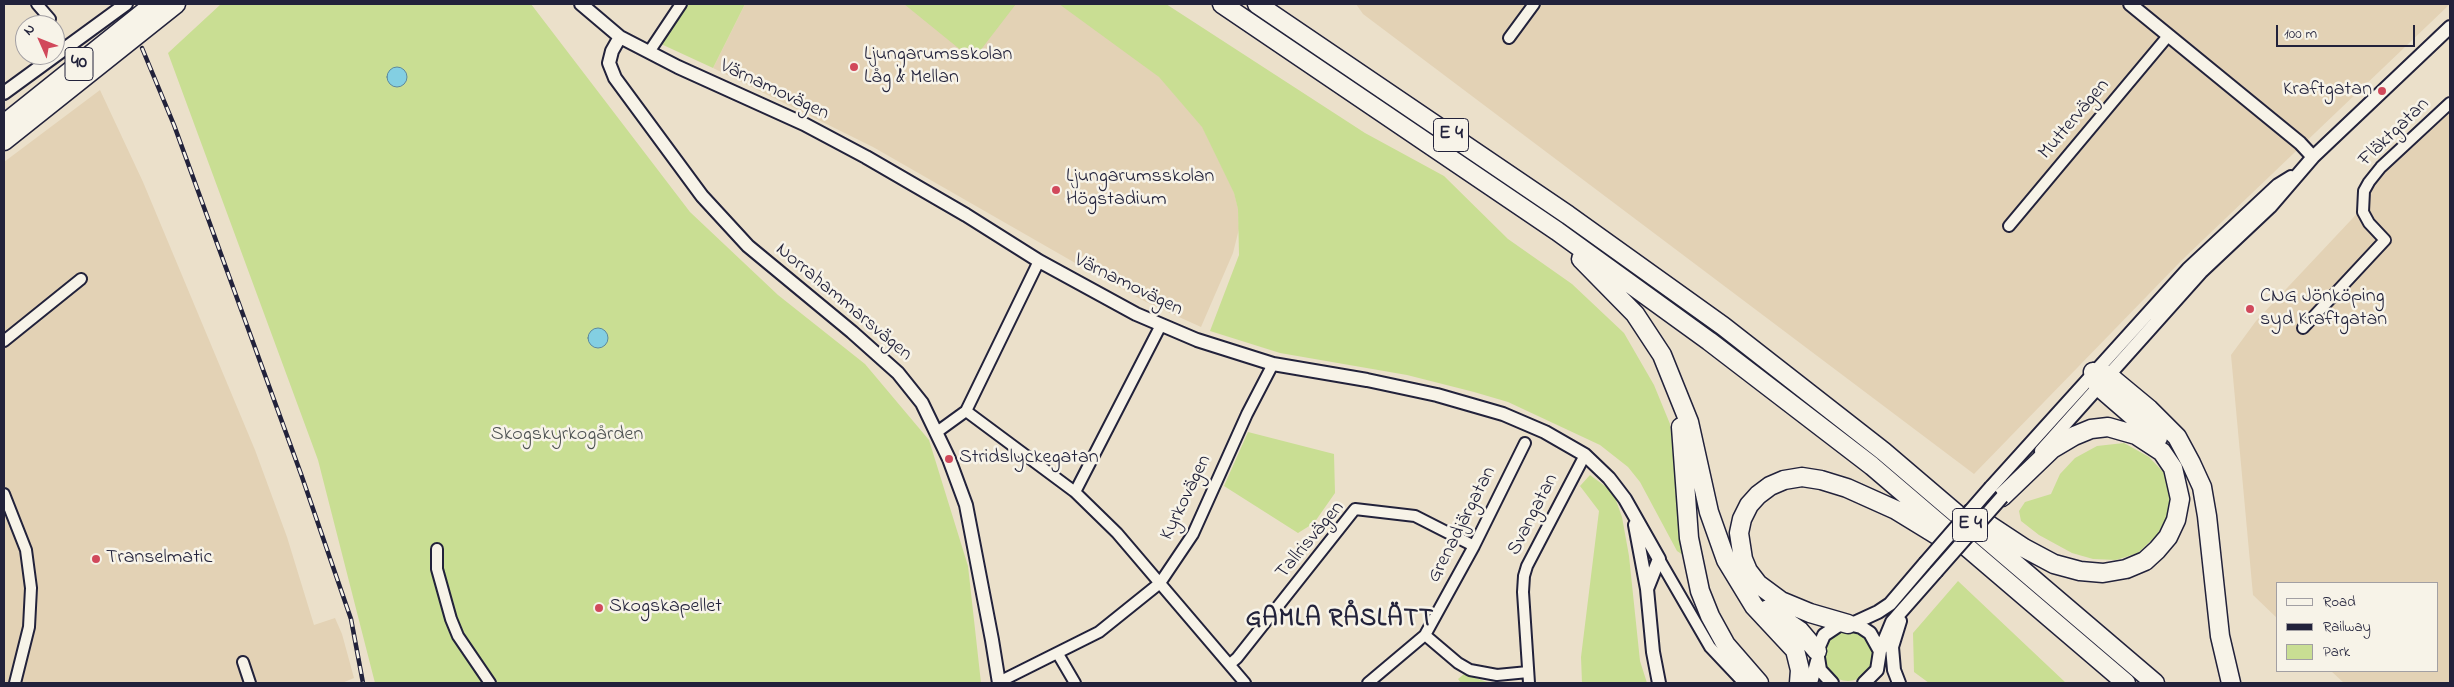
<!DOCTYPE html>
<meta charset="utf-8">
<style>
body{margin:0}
#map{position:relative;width:2454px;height:687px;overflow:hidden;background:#ebe0ca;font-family:"Indie Flower",sans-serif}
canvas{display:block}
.frame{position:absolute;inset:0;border:5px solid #22223b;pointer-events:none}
.legend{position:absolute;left:2276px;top:582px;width:162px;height:90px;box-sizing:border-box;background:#f7f3e8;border:1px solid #a29fa3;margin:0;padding:6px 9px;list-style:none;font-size:15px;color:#22223b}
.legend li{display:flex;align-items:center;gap:10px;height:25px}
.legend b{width:25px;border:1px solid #a29fa3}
.north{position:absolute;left:15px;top:15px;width:50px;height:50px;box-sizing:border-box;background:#f7f3e8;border:1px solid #a29fa3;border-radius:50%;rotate:314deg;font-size:14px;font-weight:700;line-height:20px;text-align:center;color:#22223b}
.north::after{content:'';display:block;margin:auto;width:18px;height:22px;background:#d1495b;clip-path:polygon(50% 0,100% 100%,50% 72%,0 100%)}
.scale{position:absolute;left:2276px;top:25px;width:139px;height:22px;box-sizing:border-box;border:2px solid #22223b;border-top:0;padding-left:6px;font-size:15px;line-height:18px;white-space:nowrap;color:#22223b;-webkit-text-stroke:4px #f7f3e8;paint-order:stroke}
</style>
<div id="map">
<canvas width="2454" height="687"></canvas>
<div class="frame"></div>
<ul class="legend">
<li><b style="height:6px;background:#f7f3e8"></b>Road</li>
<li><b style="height:6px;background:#22223b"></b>Railway</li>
<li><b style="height:14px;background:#c9de93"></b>Park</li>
</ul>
<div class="north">N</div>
<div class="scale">100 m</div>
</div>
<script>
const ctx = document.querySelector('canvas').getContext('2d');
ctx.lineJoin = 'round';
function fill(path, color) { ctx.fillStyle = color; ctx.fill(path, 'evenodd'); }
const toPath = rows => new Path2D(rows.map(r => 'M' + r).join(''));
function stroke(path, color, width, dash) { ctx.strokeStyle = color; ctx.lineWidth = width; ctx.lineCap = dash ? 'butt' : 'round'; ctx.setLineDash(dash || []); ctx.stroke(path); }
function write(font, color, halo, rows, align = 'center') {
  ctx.font = font + ' "Indie Flower",sans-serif'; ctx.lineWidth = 5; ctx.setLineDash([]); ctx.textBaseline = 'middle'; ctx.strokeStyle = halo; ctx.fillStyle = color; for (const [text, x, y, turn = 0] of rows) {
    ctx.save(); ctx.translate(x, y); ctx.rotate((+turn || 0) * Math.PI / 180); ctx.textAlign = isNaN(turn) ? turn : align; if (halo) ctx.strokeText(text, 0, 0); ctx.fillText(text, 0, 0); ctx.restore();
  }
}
fill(toPath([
 [745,4,1060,4,1096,29,1160,77,1202,126,1234,192,1238,208,1239,229,1233,253,1201,327,1146,302,1084,268,873,147,713,68],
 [1356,4,2450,4,2182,260,1974,474,1363,14],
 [100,90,143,182,255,450,287,537,314,625,335,618,342,634,354,678,342,683,4,683,4,162],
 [2450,109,2450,683,2344,683,2331,671,2438,671,2438,583,2278,583,2278,619,2253,595,2231,355,2256,321,2367,203,2373,181]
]), '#e3d2b5');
fill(toPath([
 [221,4,531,4,690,212,778,295,865,364,929,440,968,566,981,683,375,683,318,460,168,53],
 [685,4,745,4,713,68,661,44],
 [904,4,1016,4,973,60],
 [1059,4,1166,4,1365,133,1444,176,1508,239,1572,284,1624,333,1654,385,1670,424,1683,555,1677,551,1640,482,1628,467,1600,445,1508,402,1474,392,1407,375,1280,353,1210,331,1239,255,1238,209,1234,193,1202,127,1159,77],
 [1248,432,1334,454,1335,493,1314,523,1298,533,1224,486],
 [2124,443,2149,457,2165,474,2172,497,2167,516,2157,535,2138,553,2116,560,2093,559,2072,553,2039,535,2021,521,2019,511,2025,502,2051,494,2060,474,2075,458,2097,446],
 [1590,475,1613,492,1622,517,1629,556,1640,661,1647,683,1582,683,1581,657,1599,511,1580,486],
 [1958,581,2066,683,1929,683,1914,672,1913,633],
 '1823 656a25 25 0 1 1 50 0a25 25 0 1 1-50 0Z',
 [1464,674,1490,683,1461,683,1458,679]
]), '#c9de93');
const water = toPath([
 '387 77a10 10 0 1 1 20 0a10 10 0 1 1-20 0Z',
 '588 338a10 10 0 1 1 20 0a10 10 0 1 1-20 0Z'
]);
fill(water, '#83cfe2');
stroke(water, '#5c8a9f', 1);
const minor = toPath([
 [37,4,50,19],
 [1509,38,1534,4],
 [649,52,681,4],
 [2009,226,2168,36],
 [2303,328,2385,240,2369,223,2363,212,2364,191,2369,182,2381,167,2450,103],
 [4,341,81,279],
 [966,411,1039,261],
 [937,432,966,411,1075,492,1117,533,1245,683],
 [1075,492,1161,325],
 [4,494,26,550,31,588,29,627,15,683],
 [437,549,437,569,451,619,458,636,490,683],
 [1659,559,1710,647,1744,683],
 [1425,635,1458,663,1470,670,1497,675,1528,672],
 [1058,654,1075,683],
 [243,662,250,683],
 [1230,664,1237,658,1355,509,1415,516,1474,546],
 [999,682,1099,632,1160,583,1193,534,1247,414,1273,364],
 [1368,683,1425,635,1474,546,1525,443],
 [1529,683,1523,592,1524,576,1527,566,1585,455]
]);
const tertiary = toPath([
 [581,4,620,37,678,67,804,124,866,157,966,215,1039,261,1136,314,1197,340,1273,364,1367,380,1437,395,1503,414,1545,432,1585,455,1609,478,1625,499,1659,559,1647,589],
 [2130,4,2300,143,2313,157],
 [620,37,612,51,609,63,615,78,702,196,748,246,852,332,898,373,922,403,949,459,966,505,992,640,999,683],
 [4,93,126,4],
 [2041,451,2201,272,2270,207,2313,157,2450,27],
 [1991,487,2188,269,2278,185,2291,177],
 [1635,525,1647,589,1653,652,1659,683],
 [1852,624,1878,612,1890,604,1925,563],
 [1880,651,1892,622,1936,572],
 [1811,683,1817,661],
 [1832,683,1820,670,1817,651,1824,635,1839,625,1848,624,1861,627,1870,633,1880,651,1877,670,1864,683],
 [1899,683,1894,670,1892,647,1900,621]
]);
const motorway = toPath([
 [1222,4,1557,231,1709,341,1872,466,2126,683],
 [1257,4,1568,215,1723,326,1883,451,2155,683],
 [4,124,154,4],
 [4,141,176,4],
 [1581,259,1635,314,1662,355,1689,422,1709,512,1726,560,1754,606,1795,650,1800,670,1799,683],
 [2093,372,2108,375,2149,409,2177,437,2191,463,2202,487,2207,516,2220,636,2231,683],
 [2093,372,2098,386,2158,438],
 [1681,427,1689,538,1700,591,1710,616,1726,645,1759,683],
 [1971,513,2024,548,2054,564,2080,571,2103,573,2126,569,2145,561,2157,550,2168,537,2176,520,2180,499,2173,468,2162,452,2136,435,2108,427,2091,429,2074,436,2052,449,2002,497],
 [1768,609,1800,631,1817,651],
 [1848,624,1810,613,1781,601,1758,584,1748,571,1743,559,1739,533,1742,519,1749,505,1758,495,1770,486,1784,480,1802,477,1821,480,1847,488,1896,510,1945,540]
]);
stroke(minor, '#22223b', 14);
stroke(tertiary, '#22223b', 16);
stroke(motorway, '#22223b', 21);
stroke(minor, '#f7f3e8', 10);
stroke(tertiary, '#f7f3e8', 12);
stroke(motorway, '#f7f3e8', 18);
const rail = toPath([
 [142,48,174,125,301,474,351,619,363,683]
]);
stroke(rail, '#22223b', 4.5);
stroke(rail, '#f7f3e8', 2.5, [8]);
const tertiaryBridge = toPath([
 [1925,563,1991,487],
 [1936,572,2002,497]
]);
stroke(tertiaryBridge, '#22223b', 16, []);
stroke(tertiaryBridge, '#f7f3e8', 12);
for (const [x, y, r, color] of [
 [854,67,5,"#d1495b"],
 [2382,91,5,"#d1495b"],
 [1056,190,5,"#d1495b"],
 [2250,309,5,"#d1495b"],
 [949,459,5,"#d1495b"],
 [96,559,5,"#d1495b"],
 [599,608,5,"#d1495b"]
]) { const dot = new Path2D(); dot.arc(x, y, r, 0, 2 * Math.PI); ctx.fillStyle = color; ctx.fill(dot); stroke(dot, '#f7f3e8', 2); }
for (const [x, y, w] of [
 [79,64,28],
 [1451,135,35],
 [1970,525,35]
]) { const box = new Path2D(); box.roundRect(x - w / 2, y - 16.5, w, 33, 4); ctx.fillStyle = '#f7f3e8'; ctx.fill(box); stroke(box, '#22223b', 1); }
write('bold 19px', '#22223b', null, [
 ["40",79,64],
 ["E 4",1451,135],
 ["E 4",1970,525]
]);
write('20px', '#22223b', '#f7f3e8', [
 ["Ljungarumsskolan",864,56],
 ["Låg & Mellan",864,79],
 ["Kraftgatan",2372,91,"right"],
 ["Ljungarumsskolan",1066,178],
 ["Högstadium",1066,201],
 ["CNG Jönköping",2260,298],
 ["syd Kraftgatan",2260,321],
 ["Stridslyckegatan",959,459],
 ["Transelmatic",106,559],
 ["Skogskapellet",609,608]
], 'left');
write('20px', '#22223b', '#f7f3e8', [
 ["Värnamovägen",774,91,25],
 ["Muttervägen",2075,120,-50],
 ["Fläktgatan",2395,133,-44],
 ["Värnamovägen",1128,286,26],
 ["Norrahammarsvägen",843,303,40],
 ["Kyrkovägen",1187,498,-64],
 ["Svangatan",1534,515,-63],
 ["Grenadjärgatan",1463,525,-63],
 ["Tallrisvägen",1311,541,-50]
]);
write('20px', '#4c5151', '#f7f3e8', [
 ["Skogskyrkogården",567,436]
]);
ctx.letterSpacing = '1px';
write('bold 25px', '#22223b', '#f7f3e8', [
 ["GAMLA RÅSLÄTT",1340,621]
]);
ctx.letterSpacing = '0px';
</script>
